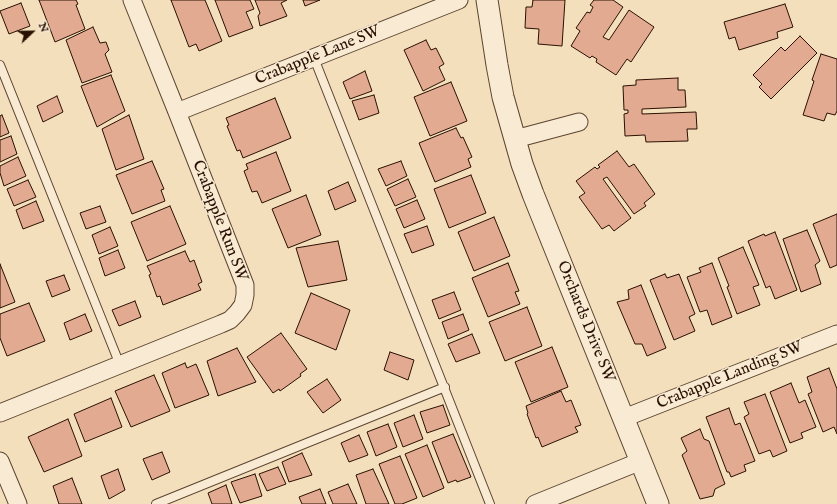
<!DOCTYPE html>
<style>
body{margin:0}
#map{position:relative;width:837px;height:504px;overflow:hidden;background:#f4dfbc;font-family:"IM FELL English",serif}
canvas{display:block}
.north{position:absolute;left:12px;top:12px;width:40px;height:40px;-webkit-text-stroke:3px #f8ead3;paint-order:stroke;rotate:68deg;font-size:11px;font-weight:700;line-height:16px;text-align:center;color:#2a1001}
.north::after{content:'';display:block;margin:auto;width:14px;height:18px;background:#2a1001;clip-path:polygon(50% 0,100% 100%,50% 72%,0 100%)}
</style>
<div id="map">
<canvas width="837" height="504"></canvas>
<div class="north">N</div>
</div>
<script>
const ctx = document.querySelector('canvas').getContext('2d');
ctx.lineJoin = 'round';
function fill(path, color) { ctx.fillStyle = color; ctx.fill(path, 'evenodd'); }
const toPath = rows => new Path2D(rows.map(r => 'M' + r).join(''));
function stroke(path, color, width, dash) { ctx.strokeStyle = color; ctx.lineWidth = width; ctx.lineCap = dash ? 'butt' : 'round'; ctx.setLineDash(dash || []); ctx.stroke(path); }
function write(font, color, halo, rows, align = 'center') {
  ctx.font = font + ' "IM FELL English",serif'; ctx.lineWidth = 3; ctx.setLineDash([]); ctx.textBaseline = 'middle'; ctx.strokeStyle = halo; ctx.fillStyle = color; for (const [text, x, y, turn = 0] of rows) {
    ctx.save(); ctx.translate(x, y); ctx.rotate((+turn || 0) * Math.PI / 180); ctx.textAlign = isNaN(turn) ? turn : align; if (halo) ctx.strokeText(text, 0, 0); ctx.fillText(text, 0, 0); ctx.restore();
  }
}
const building = toPath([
 [39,0,76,0,78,4,76,5,85,29,55,42,39,0],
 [171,0,205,0,222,41,199,51,196,44,189,47,171,0],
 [215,0,250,0,254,9,246,12,253,28,229,37,215,0],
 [255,0,287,0,281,3,287,16,260,26,258,16,260,13,255,0],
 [303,0,320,0,305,6,303,0],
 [533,0,565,0,562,46,538,44,539,29,525,28,526,7,532,7,533,0],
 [594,0,613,0,623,7,603,37,609,40,629,10,654,27,631,62,627,59,616,75,596,62,597,59,592,56,590,58,571,46,580,31,576,28,587,12,590,13,593,7,590,5,594,0],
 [21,3,30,26,9,34,0,11,21,3],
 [785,4,793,27,777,32,778,38,739,50,735,37,729,39,724,22,785,4],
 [93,27,100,43,106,42,109,50,105,54,112,72,82,83,66,40,93,27],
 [800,36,817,53,771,99,759,87,762,84,753,75,781,47,785,51,800,36],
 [426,40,431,50,436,48,444,64,439,67,445,80,423,91,404,50,426,40],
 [821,54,837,59,837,111,835,115,827,113,824,121,803,115,814,81,812,80,821,54],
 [365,71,372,91,350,99,343,82,365,71],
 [111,75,125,111,97,127,81,86,111,75],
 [678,78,678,90,685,90,686,107,642,109,642,114,696,112,697,129,687,129,688,141,646,142,645,135,625,136,624,114,628,113,628,110,624,110,623,86,636,85,636,80,678,78],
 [451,82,467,121,430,136,414,97,451,82],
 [374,95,379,113,359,120,352,101,374,95],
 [57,96,63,112,43,122,37,106,57,96],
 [275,98,291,138,243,158,240,150,237,151,227,126,229,125,226,118,275,98],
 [2,115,9,133,0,137,0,116,2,115],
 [129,115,144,159,116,170,102,129,129,115],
 [456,128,461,138,463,137,472,157,468,159,471,167,435,182,419,143,456,128],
 [11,136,17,154,0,162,0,140,11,136],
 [617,151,629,167,634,164,655,194,644,203,646,206,634,214,607,177,603,179,631,218,614,231,609,225,602,229,579,197,585,193,576,181,595,167,597,169,600,167,598,165,617,151],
 [276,152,291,191,262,203,257,191,252,192,244,171,248,169,246,164,276,152],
 [18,157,26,176,4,186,0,173,0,166,18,157],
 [152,161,164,189,161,190,165,201,132,214,116,175,152,161],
 [401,161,407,176,386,186,378,169,401,161],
 [471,175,486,213,449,228,434,189,471,175],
 [408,179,416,197,395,206,387,189,408,179],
 [28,180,36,197,14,206,7,189,28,180],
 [348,182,356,201,335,210,328,191,348,182],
 [306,195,321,235,288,248,272,209,306,195],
 [417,200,425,219,404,228,396,209,417,200],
 [36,201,44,221,23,229,16,210,36,201],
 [100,206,106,222,86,229,80,213,100,206],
 [170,206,186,244,147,261,131,222,170,206],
 [837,214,837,265,830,268,813,224,837,214],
 [494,217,510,256,474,271,458,232,494,217],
 [427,226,434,245,412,253,404,234,427,226],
 [110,227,118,246,99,254,92,235,110,227],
 [807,230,820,261,815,265,821,284,801,292,783,239,807,230],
 [775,232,797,290,775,299,770,286,766,288,748,241,764,234,765,236,775,232],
 [338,241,347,280,308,287,296,248,338,241],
 [743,247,759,285,753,287,760,305,737,314,727,287,729,286,718,258,743,247],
 [118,250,125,268,105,276,99,258,118,250],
 [185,251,190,262,194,260,202,282,198,284,201,290,163,305,160,296,157,297,149,275,151,274,147,266,185,251],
 [508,263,519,291,515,292,520,304,488,317,472,278,508,263],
 [712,263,732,317,712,325,707,310,700,312,687,277,701,272,699,268,712,263],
 [0,264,15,302,0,308,0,264],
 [665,274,667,278,679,274,695,314,689,317,695,331,674,340,650,280,665,274],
 [64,275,70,290,52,297,46,281,64,275],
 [641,285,666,348,647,356,642,344,635,344,617,302,629,299,628,290,641,285],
 [454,292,461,310,439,319,432,300,454,292],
 [311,293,350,310,336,350,295,333,311,293],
 [135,301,141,317,119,326,112,310,135,301],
 [29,303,45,341,7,356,0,338,0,314,29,303],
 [527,307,542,346,505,361,489,322,527,307],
 [85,314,92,331,70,340,64,323,85,314],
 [463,314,469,330,448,339,442,322,463,314],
 [281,333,307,369,300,374,301,376,280,391,279,389,273,393,247,357,281,333],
 [472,334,480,353,456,362,448,344,472,334],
 [552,347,568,387,531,402,515,362,552,347],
 [237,348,256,382,218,396,207,361,237,348],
 [390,352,414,360,408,380,384,370,390,352],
 [185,363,187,368,196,364,209,395,175,408,162,373,185,363],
 [829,368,837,389,837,434,834,427,823,432,808,394,812,392,807,377,829,368],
 [154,375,170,411,131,427,115,391,154,375],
 [327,379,341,400,323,413,307,392,327,379],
 [791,383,799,403,805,400,816,427,801,433,803,438,790,443,770,392,791,383],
 [561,391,566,402,571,400,581,425,575,427,578,432,542,447,538,437,536,438,527,414,528,413,526,406,561,391],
 [765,394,787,451,773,457,770,450,759,454,744,417,749,414,744,402,765,394],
 [111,398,122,427,85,442,74,414,111,398],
 [443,405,450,425,427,433,420,412,443,405],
 [729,408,735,425,740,423,755,461,744,465,746,471,731,477,729,472,727,472,706,417,729,408],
 [414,415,423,439,403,447,394,423,414,415],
 [68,419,82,456,44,472,28,437,68,419],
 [388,424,397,447,376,456,367,432,388,424],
 [700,429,704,439,709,441,725,484,715,489,713,496,700,499,682,455,687,451,681,438,700,429],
 [453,434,471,477,457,482,456,480,448,483,432,442,453,434],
 [359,435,368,455,349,462,341,443,359,435],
 [427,445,444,488,423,497,405,454,427,445],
 [162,452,170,472,152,480,143,459,162,452],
 [302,453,312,475,289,482,282,462,302,453],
 [400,456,417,498,402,504,395,504,379,464,400,456],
 [278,467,286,484,267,491,259,474,278,467],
 [118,469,125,490,109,499,101,476,118,469],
 [373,469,389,504,366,504,356,475,373,469],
 [255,474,262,496,240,503,231,482,255,474],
 [72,478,82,504,59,504,53,486,72,478],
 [348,484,357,504,333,504,328,492,348,484],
 [226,485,232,504,212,504,208,493,226,485],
 [320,489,326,504,302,504,299,497,320,489]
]);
fill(building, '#e2aa91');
stroke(building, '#2a1001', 1);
const service = toPath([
 [314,58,490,504],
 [0,65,120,365],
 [156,504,445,387]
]);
const minor = toPath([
 [177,112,459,0],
 [515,139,579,122],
 [0,413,221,324,230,320,237,313,243,305,245,295,245,285,177,112,132,0],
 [624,418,837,334],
 [0,461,18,504],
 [535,504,641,461]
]);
const tertiary = toPath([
 [487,0,497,65,503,97,522,164,533,194,658,504]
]);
stroke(service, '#5c4430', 10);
stroke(minor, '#5c4430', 19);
stroke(tertiary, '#5c4430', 23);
stroke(service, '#f8ead3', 8);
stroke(minor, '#f8ead3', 17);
stroke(tertiary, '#f8ead3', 21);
write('16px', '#2a1001', '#f8ead3', [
 ["Crabapple Lane SW",318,56,-22],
 ["Crabapple Run SW",219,221,69],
 ["Orchards Drive SW",585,322,68],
 ["Crabapple Landing SW",730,376,-22]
]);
</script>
